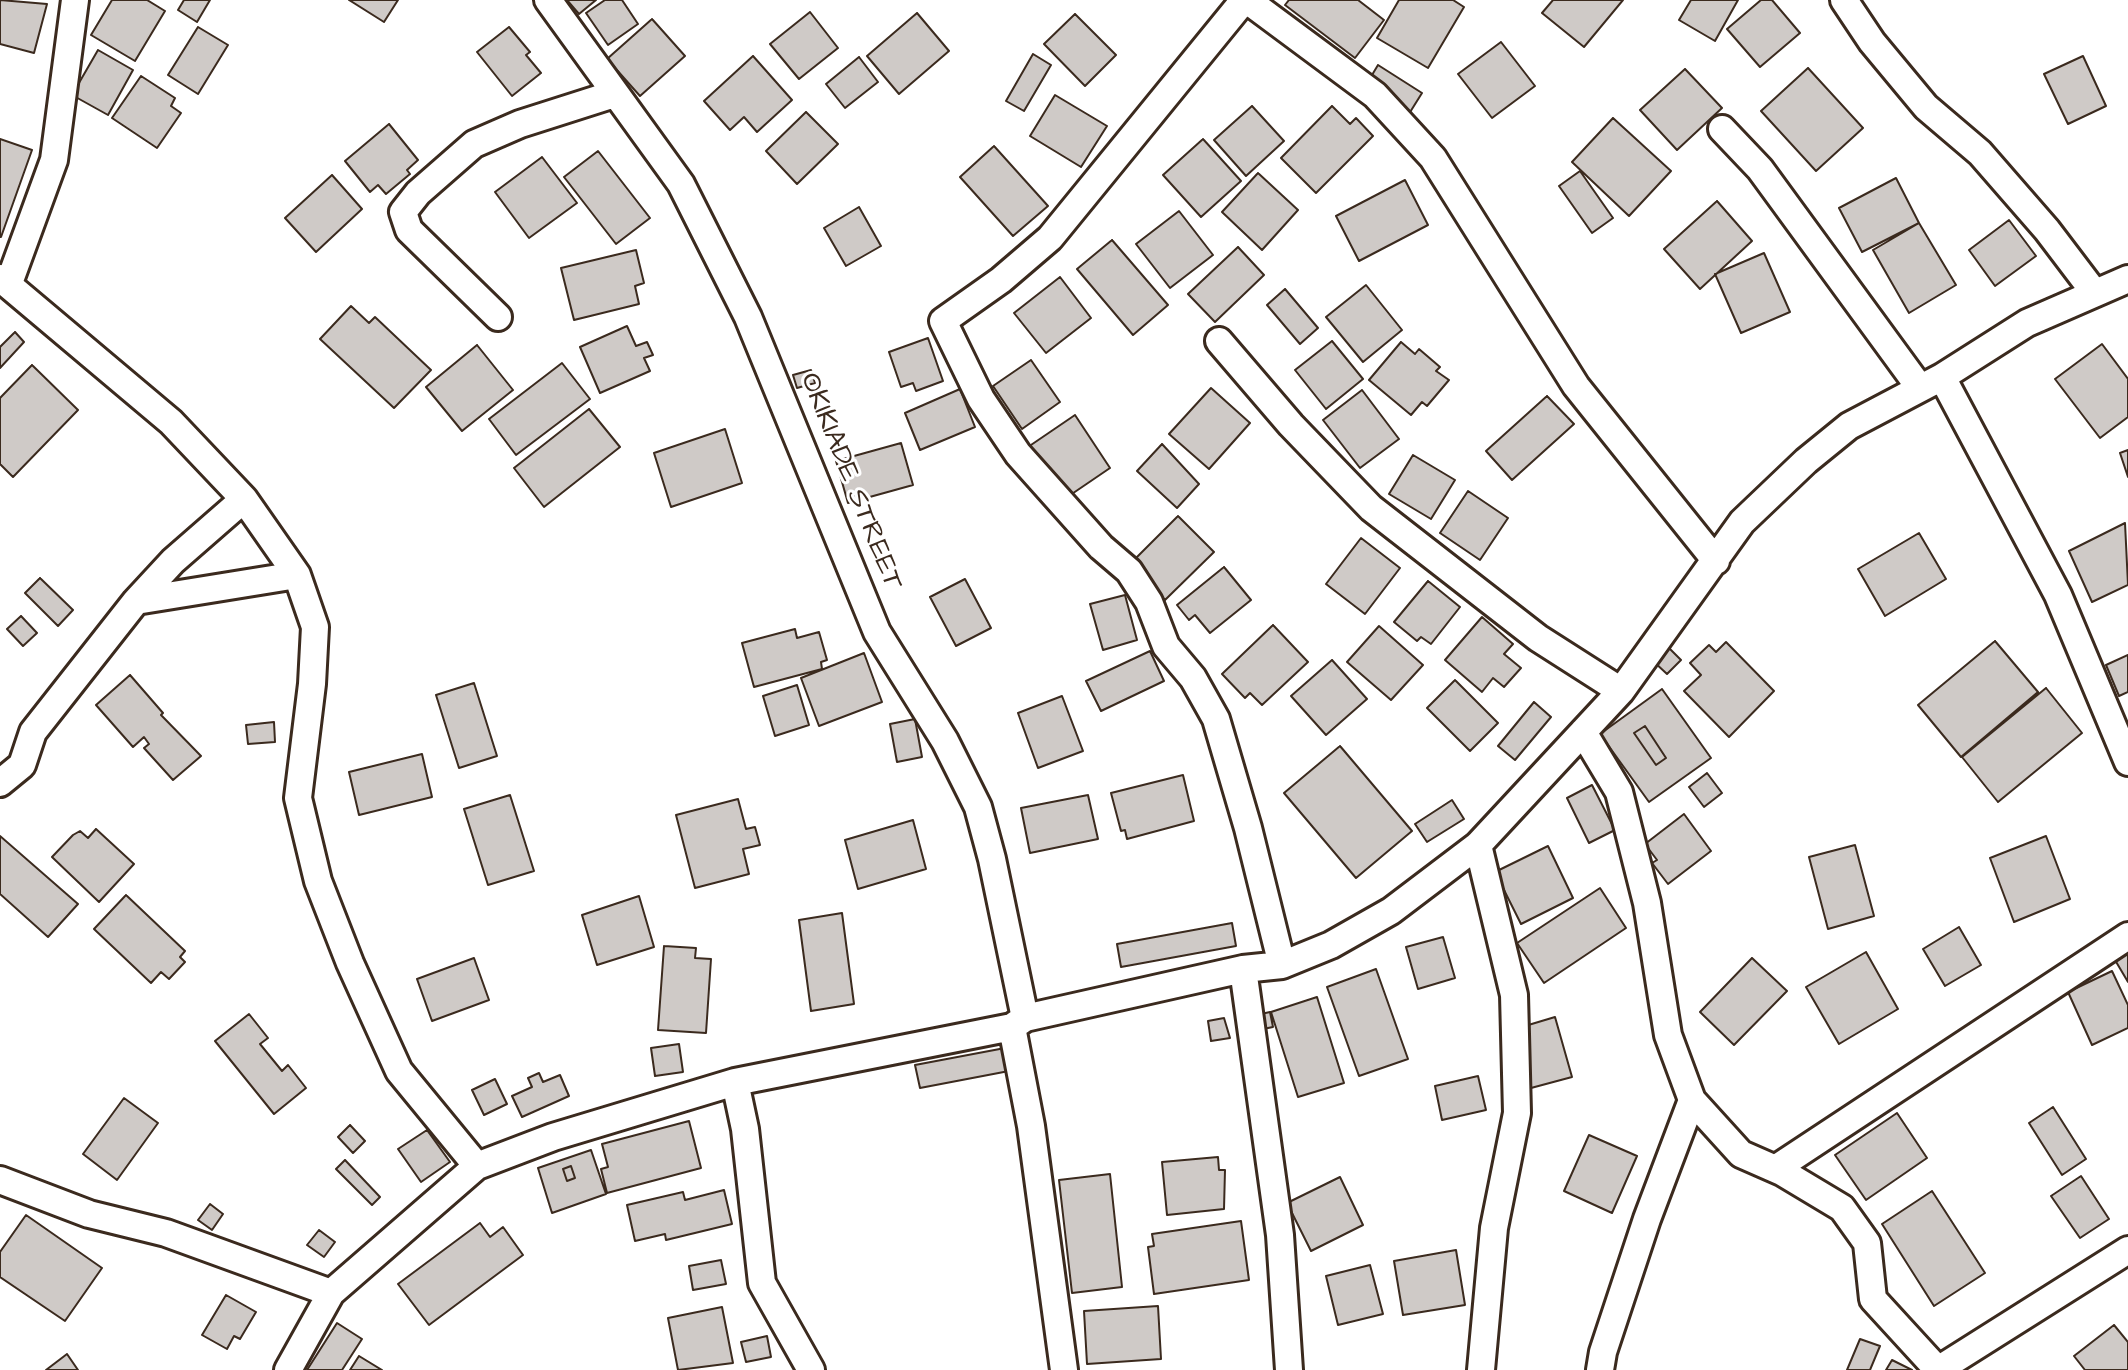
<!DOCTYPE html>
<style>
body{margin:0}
canvas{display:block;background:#fff}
</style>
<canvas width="2128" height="1370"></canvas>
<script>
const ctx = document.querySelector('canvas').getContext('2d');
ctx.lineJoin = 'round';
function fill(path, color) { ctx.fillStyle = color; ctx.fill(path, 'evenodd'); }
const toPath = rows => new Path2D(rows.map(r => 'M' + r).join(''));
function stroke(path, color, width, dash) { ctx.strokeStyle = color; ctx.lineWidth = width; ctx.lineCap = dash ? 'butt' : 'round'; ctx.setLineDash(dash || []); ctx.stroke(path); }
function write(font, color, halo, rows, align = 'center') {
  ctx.font = font + ' "Architects Daughter",sans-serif'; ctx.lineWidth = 6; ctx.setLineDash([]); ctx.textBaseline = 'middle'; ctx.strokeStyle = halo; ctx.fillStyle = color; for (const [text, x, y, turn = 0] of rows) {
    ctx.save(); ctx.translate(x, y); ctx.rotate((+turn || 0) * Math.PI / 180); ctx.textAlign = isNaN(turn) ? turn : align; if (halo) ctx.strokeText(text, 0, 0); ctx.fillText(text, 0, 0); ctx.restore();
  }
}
const building = toPath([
 [0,0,47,4,34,53,0,44,0,0],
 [112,0,147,0,165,11,135,61,91,35,112,0],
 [184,0,210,0,197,22,178,10,184,0],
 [349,0,398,0,384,22,349,0],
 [567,0,596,0,579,14,567,0],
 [605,0,622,0,638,24,608,45,586,13,605,0],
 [1289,0,1358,0,1384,20,1355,58,1285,5,1289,0],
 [1399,0,1453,0,1464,7,1428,68,1377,38,1399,0],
 [1553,0,1623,0,1584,47,1542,13,1553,0],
 [1691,0,1738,0,1715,41,1679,20,1691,0],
 [1761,0,1772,0,1800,33,1760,67,1727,29,1761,0],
 [810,12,838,48,799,79,770,44,810,12],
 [917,13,949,51,899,94,867,56,917,13],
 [1075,14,1116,55,1085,86,1044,44,1075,14],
 [652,19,685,56,640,96,607,59,652,19],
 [198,27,228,45,198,94,168,75,198,27],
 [509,27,530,52,526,55,541,73,512,96,477,52,509,27],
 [1501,42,1535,86,1492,118,1458,74,1501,42],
 [98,50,133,70,108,115,72,95,98,50],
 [1033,54,1051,65,1024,111,1006,101,1033,54],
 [753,56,792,100,757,132,744,117,730,130,704,101,753,56],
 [2083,56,2106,106,2068,124,2044,74,2083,56],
 [859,57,878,82,845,108,826,84,859,57],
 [1378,65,1422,93,1407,117,1363,90,1378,65],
 [1808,68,1863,128,1816,171,1761,111,1808,68],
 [1685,69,1722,108,1677,150,1640,110,1685,69],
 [141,76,175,98,171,106,181,113,157,148,112,118,141,76],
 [1055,95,1107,126,1081,167,1030,136,1055,95],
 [1252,106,1284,141,1246,176,1214,140,1252,106],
 [1332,106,1350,124,1356,118,1373,136,1316,193,1281,158,1332,106],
 [806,112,838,144,797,184,766,151,806,112],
 [1613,118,1671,171,1629,216,1572,162,1613,118],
 [389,124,418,160,407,170,410,174,386,194,378,185,370,192,345,161,389,124],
 [0,139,32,150,1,237,0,237,0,139],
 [1203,139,1241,181,1201,217,1163,175,1203,139],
 [994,146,1048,206,1013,236,960,177,994,146],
 [598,151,650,218,616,244,564,177,598,151],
 [542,157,577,203,529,238,495,192,542,157],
 [1580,171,1613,218,1592,233,1559,186,1580,171],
 [1258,173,1298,210,1262,250,1222,212,1258,173],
 [332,175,362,209,316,252,285,218,332,175],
 [1896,178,1919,223,1862,252,1839,208,1896,178],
 [1405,180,1428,225,1359,261,1336,216,1405,180],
 [1717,201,1752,241,1700,289,1664,249,1717,201],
 [859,207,881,246,846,266,824,228,859,207],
 [1179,211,1213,255,1170,288,1136,244,1179,211],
 [2009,220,2036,256,1995,286,1969,250,2009,220],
 [1919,223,1956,285,1909,313,1873,250,1919,223],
 [1112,240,1168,305,1133,335,1077,269,1112,240],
 [1238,247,1264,275,1215,322,1188,294,1238,247],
 [636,250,644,283,635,286,639,304,574,320,561,268,636,250],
 [1764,253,1790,312,1741,333,1715,274,1764,253],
 [1060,277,1091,318,1046,353,1014,313,1060,277],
 [1366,285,1402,330,1363,362,1326,317,1366,285],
 [1285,289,1318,328,1300,344,1267,305,1285,289],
 [351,306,369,323,375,317,431,370,394,408,320,339,351,306],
 [627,326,636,346,647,342,653,355,644,358,650,371,600,393,580,347,627,326],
 [15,332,24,342,0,368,0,347,15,332],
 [928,338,943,381,916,391,913,383,901,387,889,352,928,338],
 [1332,341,1363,379,1326,409,1295,370,1332,341],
 [1401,342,1415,354,1419,349,1440,367,1436,371,1449,380,1427,406,1422,402,1411,415,1369,380,1401,342],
 [2102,344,2128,379,2128,417,2100,438,2055,379,2102,344],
 [477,345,513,390,462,431,426,387,477,345],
 [1031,360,1060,402,1022,429,993,386,1031,360],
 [562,363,590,399,516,455,489,419,562,363],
 [32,365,78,410,13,477,0,464,0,398,32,365],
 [811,370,815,383,797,388,793,375,811,370],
 [1211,388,1250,423,1209,469,1169,434,1211,388],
 [960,389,975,427,920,450,905,413,960,389],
 [1362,390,1399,439,1360,468,1323,420,1362,390],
 [1547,396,1574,424,1512,480,1486,451,1547,396],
 [589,409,620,447,544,507,514,468,589,409],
 [1075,415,1110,468,1063,500,1028,447,1075,415],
 [725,429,742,483,671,507,654,453,725,429],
 [901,443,913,485,848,503,836,461,901,443],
 [1162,444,1199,484,1177,508,1137,471,1162,444],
 [2128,450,2128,477,2120,453,2128,450],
 [1413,455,1455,480,1431,519,1389,494,1413,455],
 [1468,491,1508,518,1480,560,1440,533,1468,491],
 [1178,516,1214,552,1165,600,1130,564,1178,516],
 [2125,523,2128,585,2092,602,2069,551,2125,523],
 [1919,533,1946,579,1885,616,1858,569,1919,533],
 [1361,538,1400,568,1365,614,1326,584,1361,538],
 [1224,567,1251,600,1210,633,1195,615,1189,620,1177,605,1224,567],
 [40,578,73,610,58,626,25,593,40,578],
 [965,579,991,628,956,646,930,597,965,579],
 [1428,581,1460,607,1431,644,1421,637,1417,641,1394,622,1428,581],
 [1125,595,1137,640,1103,650,1090,604,1125,595],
 [21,616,37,633,23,646,7,629,21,616],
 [1482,617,1513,644,1504,654,1521,668,1504,687,1493,678,1482,692,1445,660,1482,617],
 [1273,625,1308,662,1262,705,1250,693,1245,698,1222,674,1273,625],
 [1379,626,1423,665,1391,700,1347,662,1379,626],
 [795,629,797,638,819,632,827,660,821,662,822,669,754,687,742,643,795,629],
 [1995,641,2038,692,1961,757,1918,705,1995,641],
 [1726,642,1774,691,1729,737,1684,691,1701,675,1690,663,1709,645,1716,652,1726,642],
 [1667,646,1681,660,1667,674,1652,660,1667,646],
 [1150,651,1164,681,1101,711,1086,681,1150,651],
 [864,653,882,702,819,726,801,678,864,653],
 [2128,655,2128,692,2119,696,2106,665,2128,655],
 [1332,660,1367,699,1326,735,1291,696,1332,660],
 [130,675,163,713,161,715,201,756,173,780,144,748,149,744,144,737,133,747,96,705,130,675],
 [1455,680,1498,723,1470,751,1427,708,1455,680],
 [474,683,497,756,459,768,436,695,474,683],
 [797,685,809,725,775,736,763,696,797,685],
 [2046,688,2082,733,1998,802,1962,757,2046,688],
 [1662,689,1711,758,1649,802,1600,734,1662,689],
 [1645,726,1666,758,1656,765,1634,733,1645,726],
 [1062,696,1083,751,1038,768,1018,713,1062,696],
 [1534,702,1551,717,1515,760,1498,746,1534,702],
 [915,719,922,757,897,762,890,724,915,719],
 [274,722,275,742,248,744,246,725,274,722],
 [1645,726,1666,758,1656,765,1634,733,1645,726],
 [1340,746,1412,831,1356,878,1284,793,1340,746],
 [422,754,432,797,359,815,349,772,422,754],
 [1707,773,1722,793,1704,807,1689,787,1707,773],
 [1183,775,1194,821,1127,839,1125,830,1121,831,1111,793,1183,775],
 [1592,785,1615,830,1589,843,1567,798,1592,785],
 [510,795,534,871,488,885,464,809,510,795],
 [1088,795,1098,839,1030,853,1021,808,1088,795],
 [738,799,746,829,755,827,760,845,743,849,749,874,695,888,676,815,738,799],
 [1452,800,1464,819,1427,842,1415,824,1452,800],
 [1684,814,1711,851,1668,884,1652,863,1657,860,1645,844,1684,814],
 [913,820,926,869,858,889,845,840,913,820],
 [96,829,134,864,99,902,52,857,73,835,80,831,88,838,96,829],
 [0,836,78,904,48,937,0,894,0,836],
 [2046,836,2070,899,2014,922,1990,858,2046,836],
 [1855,845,1874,916,1828,929,1809,857,1855,845],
 [1548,846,1573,898,1521,924,1495,872,1548,846],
 [1600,888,1626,928,1544,983,1517,943,1600,888],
 [126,895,185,951,180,957,185,962,169,979,161,972,151,983,94,929,126,895],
 [639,896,654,947,597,965,582,915,639,896],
 [842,913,854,1004,811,1011,799,920,842,913],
 [1232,923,1236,946,1121,967,1117,944,1232,923],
 [1959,927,1981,965,1945,986,1923,949,1959,927],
 [1443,937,1455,978,1418,989,1406,947,1443,937],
 [664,946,696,948,695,958,711,959,706,1033,658,1030,664,946],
 [1866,952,1898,1009,1839,1044,1806,987,1866,952],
 [2128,952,2128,982,2115,960,2128,952],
 [474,958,489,1000,432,1021,417,979,474,958],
 [1752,958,1787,991,1734,1045,1700,1012,1752,958],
 [1376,969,1408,1059,1359,1076,1327,987,1376,969],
 [2112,971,2128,1005,2128,1028,2092,1045,2068,992,2112,971],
 [1317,997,1344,1083,1298,1097,1271,1012,1317,997],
 [1270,1012,1273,1027,1263,1029,1261,1014,1270,1012],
 [249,1014,268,1038,260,1044,282,1071,288,1065,306,1088,274,1114,215,1041,249,1014],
 [1555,1017,1572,1077,1531,1088,1515,1029,1555,1017],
 [1224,1018,1230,1038,1211,1041,1208,1021,1224,1018],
 [679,1044,683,1072,655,1076,651,1048,679,1044],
 [1005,1048,1009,1071,920,1088,915,1065,1005,1048],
 [539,1073,543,1082,560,1075,569,1096,522,1117,512,1096,532,1087,528,1078,539,1073],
 [1478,1076,1486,1110,1442,1120,1435,1086,1478,1076],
 [495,1079,507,1104,484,1115,472,1090,495,1079],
 [124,1098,158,1123,117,1180,83,1154,124,1098],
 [2053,1107,2086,1159,2062,1175,2029,1123,2053,1107],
 [1897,1113,1927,1158,1866,1200,1835,1155,1897,1113],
 [689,1121,701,1168,607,1193,601,1169,608,1167,602,1144,689,1121],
 [350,1125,365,1141,353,1153,338,1137,350,1125],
 [427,1130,450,1162,421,1182,398,1149,427,1130],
 [1589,1135,1637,1156,1612,1213,1564,1191,1589,1135],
 [591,1150,606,1194,552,1213,538,1168,591,1150],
 [571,1166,575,1178,567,1181,563,1169,571,1166],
 [1218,1157,1219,1170,1225,1170,1224,1209,1167,1215,1162,1162,1218,1157],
 [345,1160,380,1197,372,1205,336,1169,345,1160],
 [571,1166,575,1178,567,1181,563,1169,571,1166],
 [1110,1174,1122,1287,1072,1293,1059,1180,1110,1174],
 [2081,1176,2109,1219,2080,1238,2051,1196,2081,1176],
 [1340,1177,1363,1225,1311,1251,1287,1203,1340,1177],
 [724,1190,732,1224,666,1240,665,1234,635,1241,627,1205,683,1192,685,1200,724,1190],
 [1932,1191,1985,1273,1934,1306,1882,1224,1932,1191],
 [210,1204,223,1214,212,1230,198,1220,210,1204],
 [26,1215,102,1268,65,1321,0,1277,0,1252,26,1215],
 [1241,1221,1249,1280,1154,1294,1148,1247,1154,1246,1152,1234,1241,1221],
 [480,1223,490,1237,503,1227,523,1255,429,1325,398,1284,480,1223],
 [319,1230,335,1242,324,1257,307,1245,319,1230],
 [1456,1250,1465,1305,1403,1315,1394,1261,1456,1250],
 [721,1260,726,1284,693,1290,689,1266,721,1260],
 [1370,1265,1383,1314,1338,1325,1326,1276,1370,1265],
 [226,1295,256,1312,240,1339,234,1336,227,1349,202,1335,226,1295],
 [1158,1306,1161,1359,1087,1364,1084,1311,1158,1306],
 [722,1307,733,1363,678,1370,668,1318,722,1307],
 [337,1323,362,1339,342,1370,307,1370,337,1323],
 [2114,1325,2128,1342,2128,1370,2085,1370,2074,1356,2114,1325],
 [767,1336,771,1357,746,1362,741,1342,767,1336],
 [1860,1339,1880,1346,1870,1370,1847,1370,1860,1339],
 [67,1354,78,1370,46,1370,67,1354],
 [359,1356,382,1370,350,1370,359,1356],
 [1892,1360,1912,1370,1886,1370,1892,1360]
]);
fill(building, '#cfcac7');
stroke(building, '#3b2a1e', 2);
const street = toPath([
 [548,0,681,184,748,317,877,632,945,741,978,807,992,859,1025,1018],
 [1244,0,1050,238,1001,280,943,321,981,399,1018,454,1101,547,1129,571,1149,602,1166,646,1193,678,1216,719,1248,828,1282,965],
 [1247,0,1375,95,1433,158,1576,386,1716,561],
 [1844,0,1872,42,1926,107,1980,153,2047,230,2094,292],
 [1722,129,1760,169,1920,388],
 [0,278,171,422,244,499,297,575,315,627,312,684,298,798,318,881,350,963,399,1071,477,1166],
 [9,283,54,160,75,0],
 [498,317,409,230,403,212,418,193,474,144,520,124,614,94],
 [1219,341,1291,425,1371,508,1538,638,1621,691],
 [1942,377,2058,595,2128,762],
 [136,601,297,575],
 [1583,732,1619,792,1647,903,1668,1035,1692,1100,1741,1154,1782,1172,1842,1208,1867,1243,1873,1299,1938,1370],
 [0,783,22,765,33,732,136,601,173,561,244,499],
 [1478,845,1514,995,1517,1113,1494,1228,1481,1370],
 [1243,969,1280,1235,1289,1370],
 [1012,1027,1031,1126,1064,1370],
 [735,1082,745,1129,762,1283,811,1370],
 [1775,1169,2128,936],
 [0,1180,89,1214,166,1233,331,1293],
 [288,1370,331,1293,477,1166,553,1137,735,1082,1012,1027,1025,1018,1243,969,1282,965,1331,945,1391,911,1478,845,1621,691,1742,522,1806,461,1849,426,1942,377,2027,323,2128,279],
 [1600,1370,1603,1352,1647,1219,1692,1100],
 [1938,1370,2128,1250]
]);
stroke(street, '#3b2a1e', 32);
stroke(street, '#fff', 26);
write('28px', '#3b2a1e', '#fff', [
 ["OKIKIADE STREET",850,482,68]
]);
</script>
